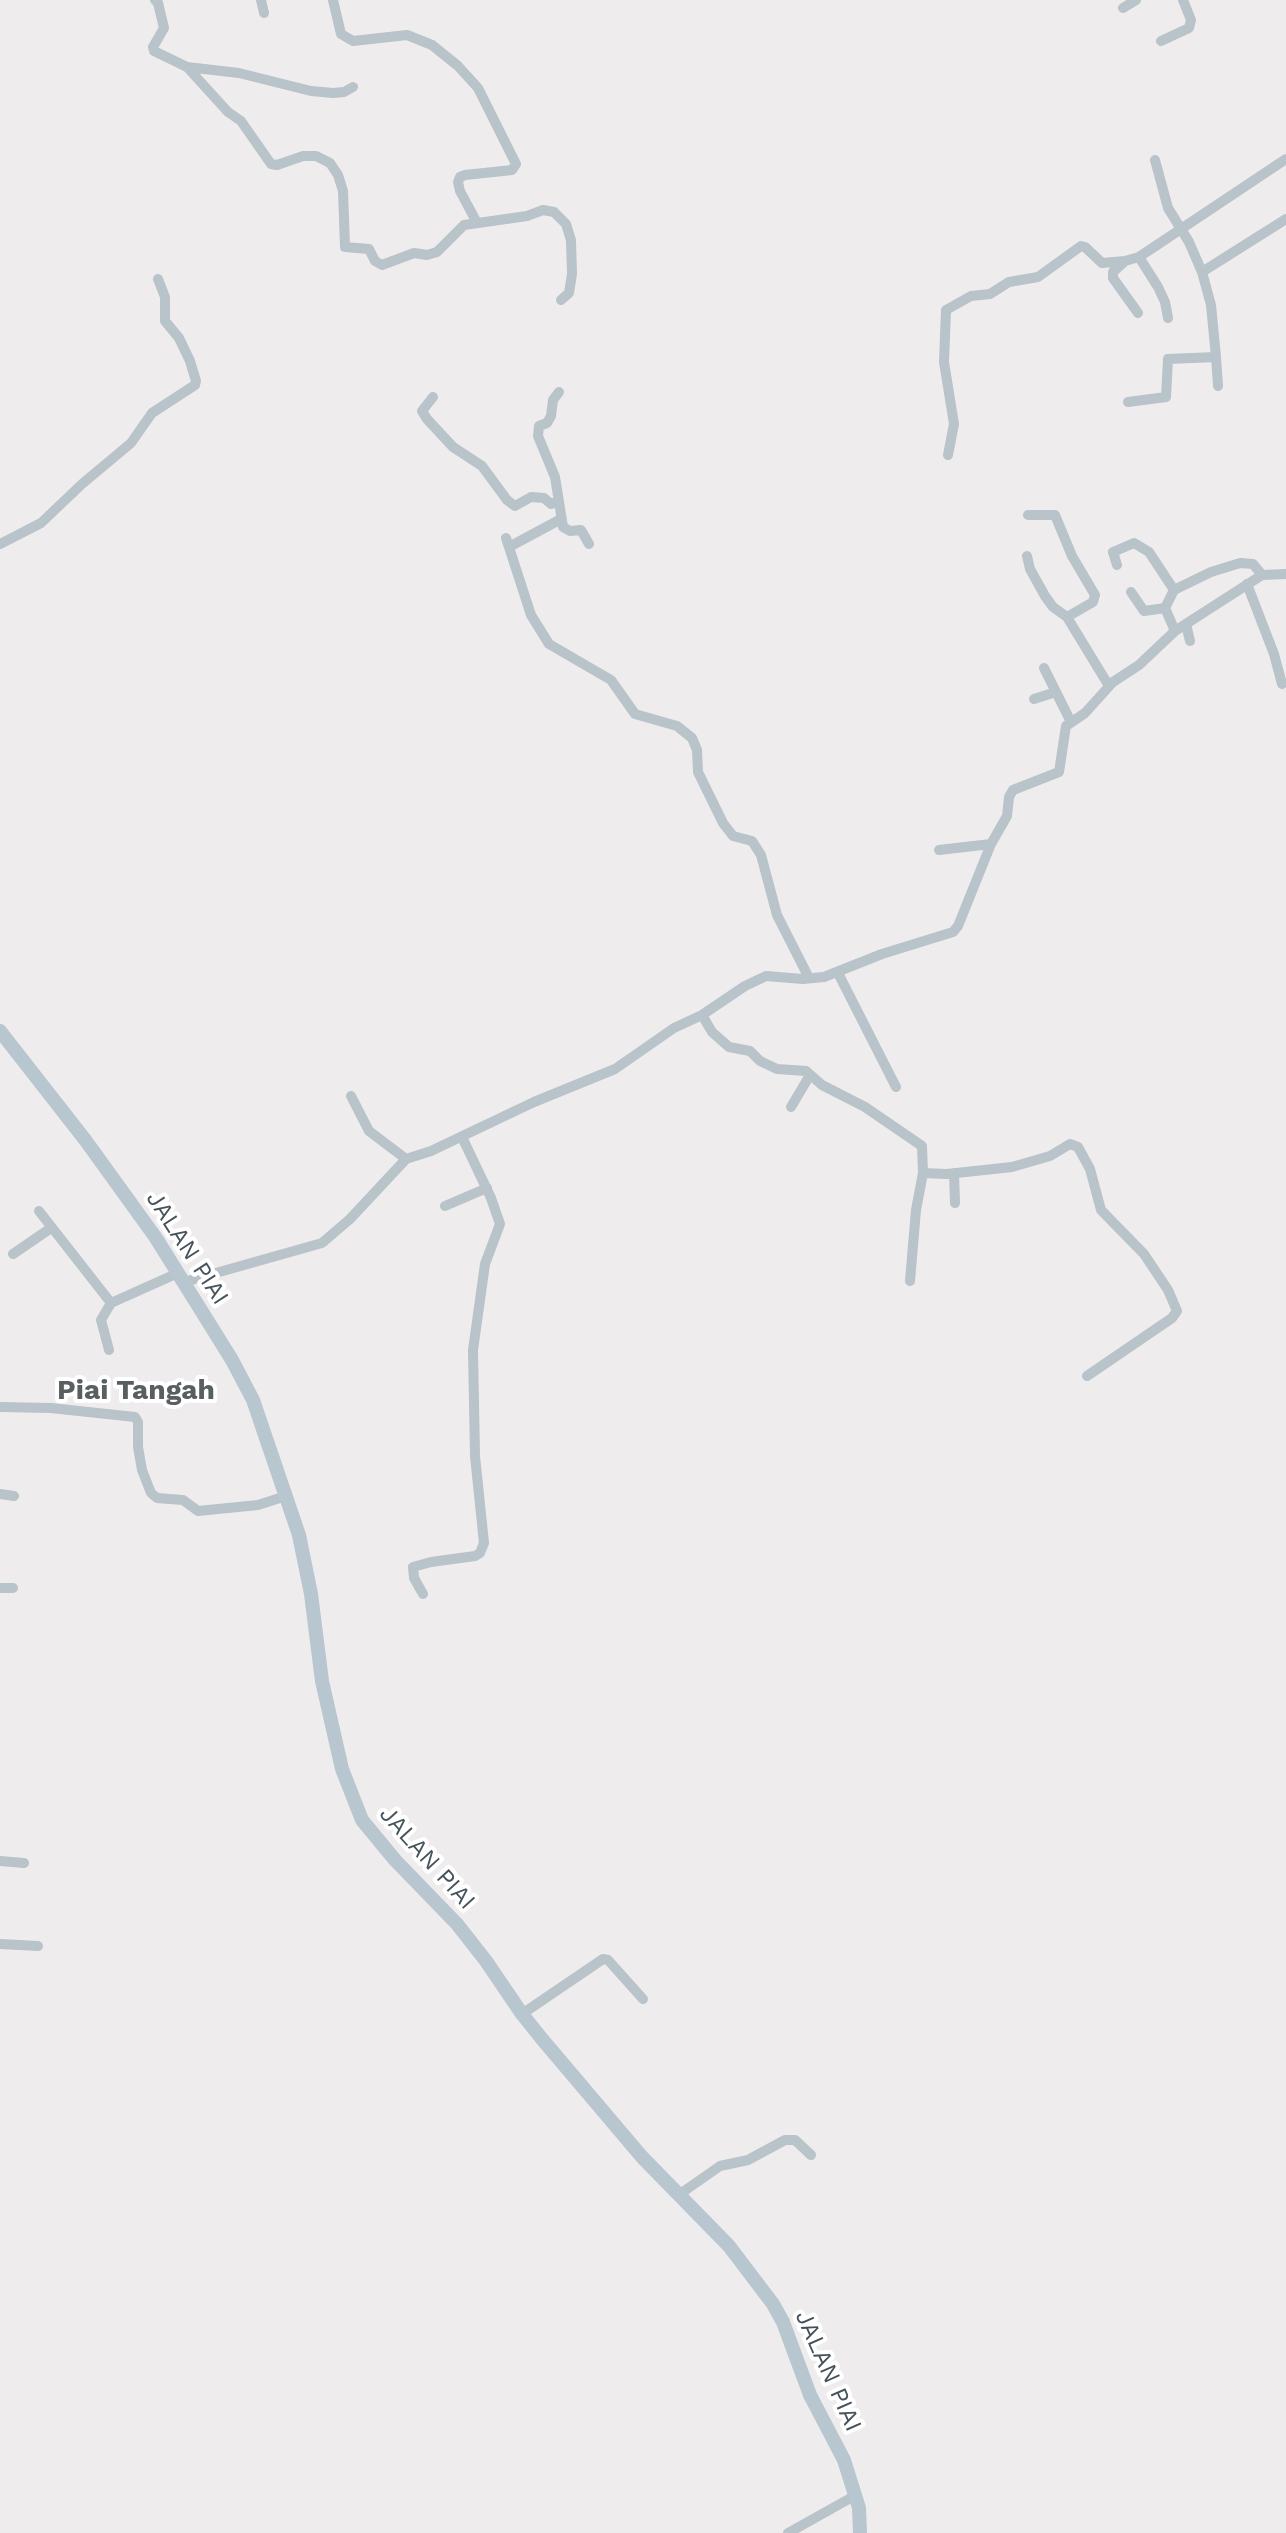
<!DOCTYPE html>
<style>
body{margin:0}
canvas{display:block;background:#efeced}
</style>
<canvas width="1286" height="2533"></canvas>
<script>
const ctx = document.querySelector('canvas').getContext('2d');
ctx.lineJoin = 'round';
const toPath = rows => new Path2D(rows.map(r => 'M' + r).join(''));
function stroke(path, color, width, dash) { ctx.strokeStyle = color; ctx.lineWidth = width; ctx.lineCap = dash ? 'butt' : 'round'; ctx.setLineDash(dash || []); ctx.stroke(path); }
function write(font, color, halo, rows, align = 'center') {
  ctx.font = font + ' "Work Sans",sans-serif'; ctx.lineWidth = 8; ctx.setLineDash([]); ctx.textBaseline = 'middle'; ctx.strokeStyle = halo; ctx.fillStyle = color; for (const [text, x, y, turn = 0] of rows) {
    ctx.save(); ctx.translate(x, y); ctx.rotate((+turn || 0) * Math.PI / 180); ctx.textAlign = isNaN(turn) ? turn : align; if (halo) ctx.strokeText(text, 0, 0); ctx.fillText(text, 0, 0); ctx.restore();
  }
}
stroke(toPath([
 [155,0,158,3,164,28,153,47,154,51,187,67,228,112,241,121,271,164,277,165,303,156,316,156,330,163,338,175,343,191,345,247,369,249,375,261,382,265,414,253,427,255,437,252,464,225,527,216,543,210,554,212,566,224,571,240,572,274,569,293,561,300],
 [261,0,264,13],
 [333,0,341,34,353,41,407,35,432,45,458,66,478,88,516,164,512,170,465,175,460,177,458,182,460,191,476,221],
 [1123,8,1136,0],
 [1161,41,1189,28,1191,20,1183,0],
 [187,67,239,73,311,91,333,93,344,92,353,87],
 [1155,160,1168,208,1189,242,1202,272,1286,219],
 [1125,261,1113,272,1113,278,1138,313],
 [1168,318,1165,302,1158,287,1139,257,1286,159],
 [1216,357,1218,386],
 [559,392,553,400,551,416,547,423,539,426,538,436,555,477,563,527,570,531,581,530,589,544],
 [433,397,422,411,427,419,453,447,482,466,507,500,515,506,531,497,544,498,551,504,559,501],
 [1128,402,1166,397,1168,359,1216,357,1211,305,1202,272],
 [948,455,954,424,944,362,946,310,971,296,990,294,1009,282,1038,277,1081,246,1085,247,1102,263,1125,261,1139,257],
 [1028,515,1055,515,1072,556,1095,595,1093,602,1067,617],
 [506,538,531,615,549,644,611,680,635,714,677,726,692,738,697,750,698,772,723,823,733,836,752,841,761,855,777,915,809,978],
 [0,544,41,523,82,484,131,443,152,413,195,385,196,381,190,361,179,338,165,321,165,297,158,279],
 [509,547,561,519],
 [1027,556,1030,569,1045,596,1053,607,1067,617,1109,686],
 [1117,565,1113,552,1134,543,1149,552,1174,590],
 [1247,584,1274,654,1282,684],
 [1131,592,1144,611,1165,608],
 [1186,624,1190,641],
 [1175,631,1165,608,1174,590,1211,572,1240,563,1253,564,1262,575],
 [1044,668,1071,722],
 [1034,699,1056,692],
 [939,850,991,844],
 [838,973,896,1087],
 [702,1015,712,1032,729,1047,750,1051,760,1061,777,1069,806,1071,822,1085,865,1107,922,1146,923,1173,916,1210,910,1281],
 [351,1096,369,1131,406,1159],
 [791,1107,810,1075],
 [923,1173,947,1174,1012,1167,1050,1156,1070,1144,1078,1147,1090,1169,1101,1210,1144,1254,1168,1290,1177,1311,1172,1318,1087,1376],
 [954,1173,955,1203],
 [445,1206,487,1188],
 [39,1211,111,1303,101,1320,109,1350],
 [13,1254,51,1228],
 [184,1282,322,1243,350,1219,406,1159,431,1151,534,1102,615,1069,674,1028,702,1015,745,986,766,976,803,979,824,977,882,954,953,932,958,926,991,844,1007,816,1009,797,1013,790,1059,772,1066,726,1085,713,1113,682,1139,665,1175,631,1262,575,1286,574],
 [111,1303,178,1273],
 [0,1407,51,1408,135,1417,138,1422,138,1447,142,1470,151,1493,157,1498,183,1500,198,1511,258,1505,286,1496],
 [0,1494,14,1496],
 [0,1588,13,1588],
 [423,1594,414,1578,413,1567,431,1562,475,1556,480,1553,484,1543,475,1456,473,1350,485,1264,500,1224,491,1198,462,1137],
 [0,1861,24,1863],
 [0,1944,38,1946],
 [522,2014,603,1959,608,1960,643,1999],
 [680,2194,720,2166,748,2160,785,2140,795,2140,811,2155],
 [788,2533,856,2495]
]), '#b8c3ca', 10);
stroke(toPath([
 [0,1031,86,1141,156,1238,232,1360,253,1400,299,1535,311,1594,322,1681,342,1769,362,1820,395,1860,457,1924,486,1961,522,2014,542,2039,642,2157,729,2246,773,2304,783,2322,810,2395,844,2460,859,2508,860,2533]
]), '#b8c6cf', 14);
write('24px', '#45525a', '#fff', [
 ["JALAN PIAI",187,1248,57],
 ["JALAN PIAI",427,1858,48],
 ["JALAN PIAI",828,2371,66]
]);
write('bold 28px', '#595e61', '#fff', [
 ["Piai Tangah",136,1391]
]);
</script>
